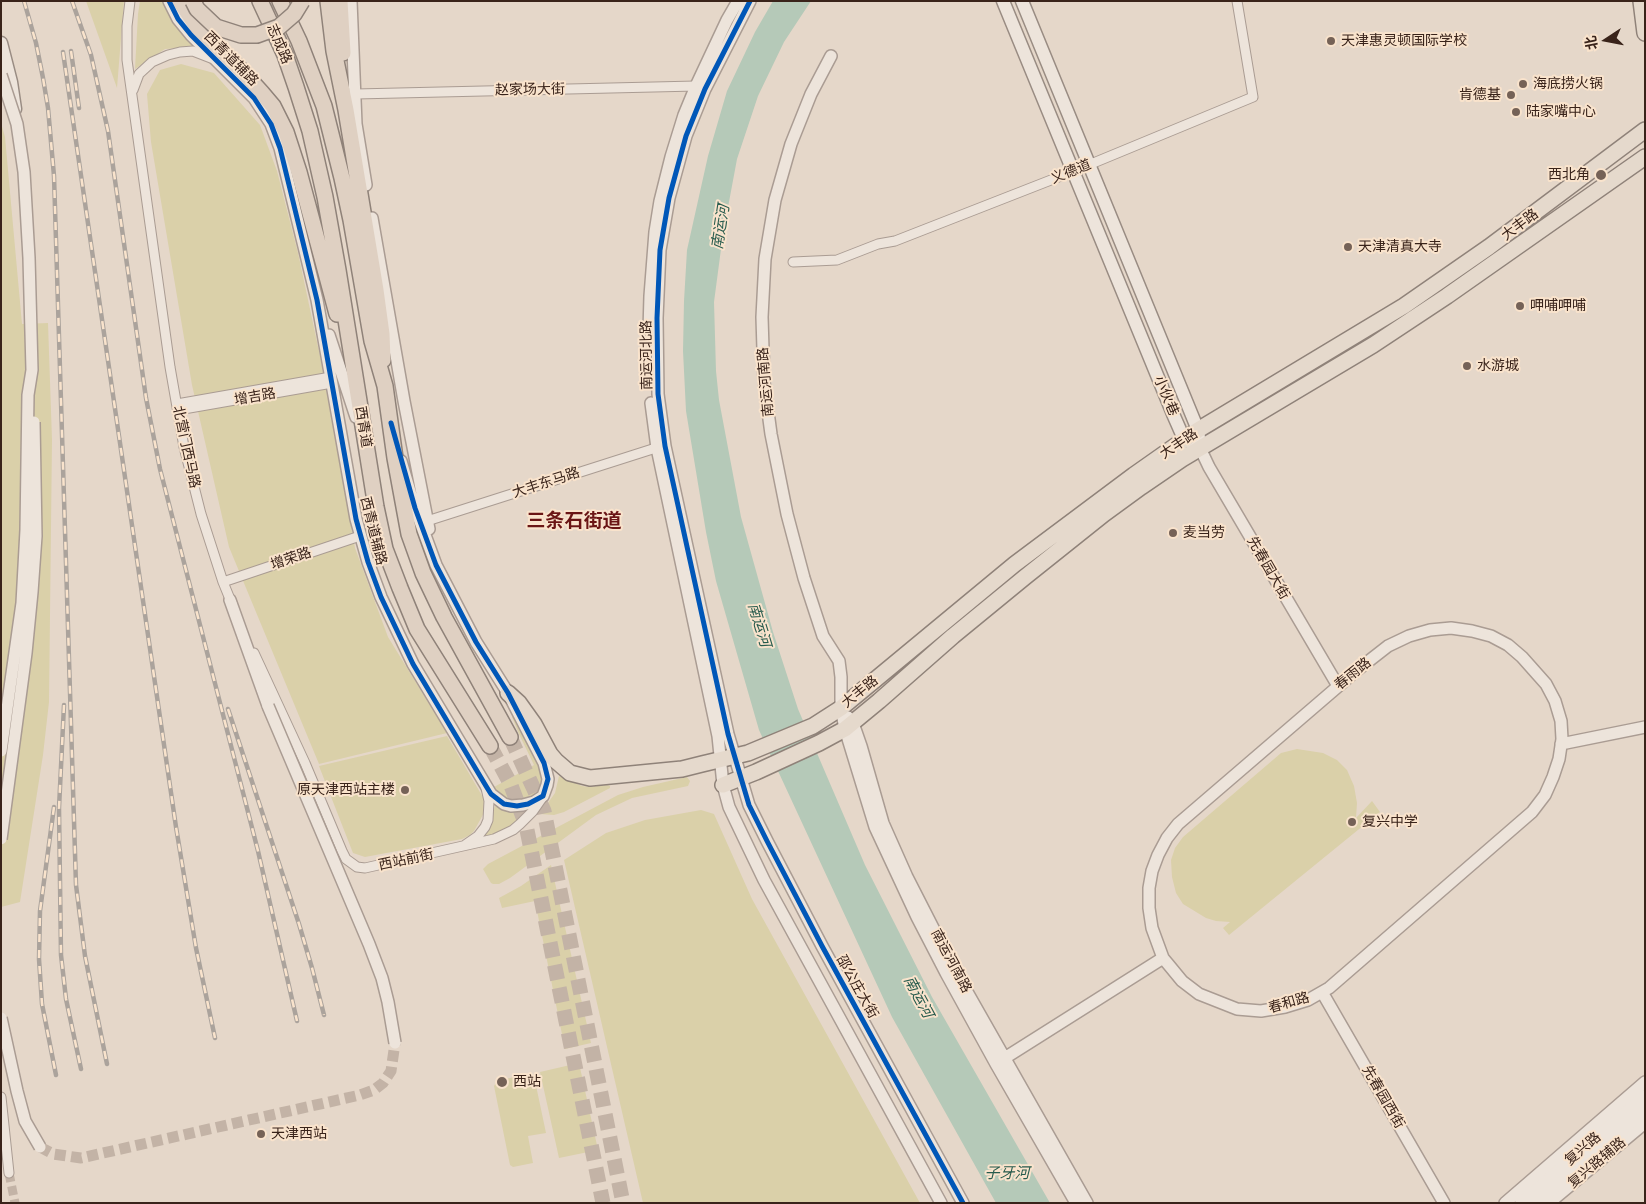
<!DOCTYPE html>
<meta charset="utf-8">
<style>
body{margin:0}
#map{position:relative;width:1646px;height:1204px;overflow:hidden;background:#e5d7c9;font-family:Lora,"Noto Sans SC",serif}
canvas{display:block}
.frame{position:absolute;inset:0;border:2px solid #39231a;pointer-events:none}
.north{position:absolute;left:1581px;top:15px;width:50px;height:50px;-webkit-text-stroke:4px #f9e3cc;paint-order:stroke;rotate:259deg;font-size:14px;font-weight:700;line-height:20px;text-align:center;color:#39231a}
.north::after{content:'';display:block;margin:auto;width:18px;height:22px;background:#39231a;clip-path:polygon(50% 0,100% 100%,50% 72%,0 100%)}
</style>
<div id="map">
<canvas width="1646" height="1204"></canvas>
<div class="frame"></div>
<div class="north">北</div>
</div>
<script>
const ctx = document.querySelector('canvas').getContext('2d');
ctx.lineJoin = 'round';
function fill(path, color) { ctx.fillStyle = color; ctx.fill(path, 'evenodd'); }
const toPath = rows => new Path2D(rows.map(r => 'M' + r).join(''));
function stroke(path, color, width, dash) { ctx.strokeStyle = color; ctx.lineWidth = width; ctx.lineCap = dash ? 'butt' : 'round'; ctx.setLineDash(dash || []); ctx.stroke(path); }
function write(font, color, halo, rows, align = 'center') {
  ctx.font = font + ' Lora,"Noto Sans SC",serif'; ctx.lineWidth = 4; ctx.setLineDash([]); ctx.textBaseline = 'middle'; ctx.strokeStyle = halo; ctx.fillStyle = color; for (const [text, x, y, turn = 0] of rows) {
    ctx.save(); ctx.translate(x, y); ctx.rotate((+turn || 0) * Math.PI / 180); ctx.textAlign = isNaN(turn) ? turn : align; if (halo) ctx.strokeText(text, 0, 0); ctx.fillText(text, 0, 0); ctx.restore();
  }
}
fill(toPath([
 [86,1,124,1,117,88],
 [140,1,164,1,170,17,196,47,165,49,135,69,138,14],
 [181,64,214,73,260,125,277,171,298,253,320,356,355,548,388,637,447,733,319,764,229,547,192,385,151,142,147,94,160,70],
 [1,123,5,137,22,324,48,323,52,440,49,702,43,755,20,902,1,907],
 [514,716,539,764,542,779,539,788,533,796,529,799,514,802,504,798,494,787,534,765,519,734,512,717],
 [447,736,484,799,485,811,474,831,470,835,462,839,365,857,353,853,319,766],
 [1297,749,1323,753,1337,760,1347,770,1354,786,1357,803,1356,818,1372,801,1380,812,1229,935,1223,928,1230,922,1216,921,1206,918,1183,904,1176,893,1172,877,1171,860,1175,848,1183,837,1281,753],
 [559,776,582,786,589,787,608,785,610,786,610,788,564,812,554,815,540,814,555,793],
 [687,777,690,781,688,786,632,798,596,815,510,878,499,884,493,884,491,883,483,869,488,864,618,795,643,787],
 [495,806,511,812,525,812,526,813,508,828,494,835,479,840,490,826],
 [701,810,714,814,752,899,920,1203,643,1203,564,860,606,833,645,820],
 [551,865,591,1043,565,1049,535,901,502,908,499,898,521,886],
 [579,1063,598,1150,559,1158,540,1072],
 [527,1074,534,1076,546,1133,528,1136,533,1163,513,1167,510,1165,494,1086,497,1081]
]), '#dad0a9');
fill(toPath([
 [773,1,811,1,784,42,758,96,737,159,723,234,714,302,716,371,719,400,741,517,773,632,798,709,865,865,932,997,1050,1203,996,1203,892,1017,759,730,716,581,706,532,686,411,683,351,684,301,687,250,708,156,727,91,755,32]
]), '#b5c9b8');
stroke(toPath([
 [9,1173,15,1203]
]), '#c3b3a6', 9, [9, 4.5]);
stroke(toPath([
 [40,1147,53,1154,81,1158,360,1095,374,1090,383,1083,391,1071,395,1043]
]), '#c3b3a6', 11, [11, 5.5]);
stroke(toPath([
 [510,737,544,811,623,1203],
 [490,746,510,783,526,825,603,1203]
]), '#c3b3a6', 15, [15, 8]);
const minor = toPath([
 [130,1,127,26,127,60,170,367,184,447,201,514,223,582,232,604],
 [133,90,139,74,152,62,168,55,180,52,193,51,211,58],
 [356,94,696,86,700,87],
 [793,262,837,260,878,244,895,241,1074,171,1253,97,1237,1],
 [177,404,331,377],
 [178,410,332,383],
 [427,521,662,446],
 [223,582,360,536],
 [254,653,305,763,342,851,346,859,357,867,365,868,494,839,513,830,520,824,533,811,542,798],
 [465,845,478,836,485,827,488,820,489,801,486,788],
 [1,1097,9,1173]
]);
const tertiary = toPath([
 [169,1,178,19,191,35,254,98,271,124,280,148,317,300,356,519,368,562,381,597,413,664,491,794,504,804,511,806,523,805,534,802,543,796,547,785,548,779,544,763,508,693,476,642,436,565,415,508,401,461],
 [351,1,356,124,366,185],
 [750,1,705,89,686,136,669,198,660,250,657,318,658,394,665,446,728,734,749,805,767,841,822,946,963,1203],
 [831,56,811,94,791,144,775,200,765,259,762,317,764,382,771,434,787,514,804,578,823,636,839,661,841,677,841,708,845,729,875,827,917,917,946,973,996,1064,1076,1203],
 [372,218,404,401,429,529],
 [649,330,650,296,655,232,660,201,671,157,684,115,696,86,727,20,738,1],
 [329,335,356,417],
 [651,403,657,448,718,736,723,785,729,807,764,880,941,1203],
 [1200,448,1209,467,1338,686],
 [230,600,268,706],
 [1451,628,1472,631,1491,636,1508,645,1522,657,1546,684,1555,701,1561,721,1562,739,1559,759,1553,777,1545,795,1532,812,1329,988,1308,1000,1285,1007,1261,1011,1237,1009,1199,994,1182,981,1168,964,1163,958,1152,928,1149,908,1149,888,1152,871,1158,855,1167,838,1178,824,1356,671,1388,646,1409,636,1430,630,1451,628],
 [848,717,853,723,861,746,883,823,907,877,954,969,1087,1203],
 [1561,744,1645,727],
 [1322,992,1444,1203],
 [1000,1061,1163,958],
 [1505,1203,1645,1082],
 [1549,1203,1645,1123]
]);
const secondary = toPath([
 [1003,1,1173,414,1184,439,1191,443],
 [1022,1,1198,430,1199,438],
 [1,43,11,82,15,109],
 [1521,1203,1645,1096],
 [1536,1203,1645,1110]
]);
const primary = toPath([
 [1641,1,1645,33],
 [508,693,519,703,534,724,550,754,556,761,570,773,590,778,682,769,702,764,748,753,813,726,841,708,1015,564,1134,475,1198,430,1404,306,1489,247,1645,130],
 [723,785,756,772,819,743,845,729,879,701,953,636,1025,577,1104,514,1141,487,1182,459,1373,345,1447,296,1645,157]
]);
const trunk = toPath([
 [180,1,197,27,242,71,262,93,273,106,286,132,299,172,337,314],
 [260,1,285,55,296,87,310,131,325,197,338,270,376,507,385,549,400,588,417,629,490,746],
 [280,1,299,41,324,106,342,178,351,220,372,341,385,386,395,458,409,534,423,573,444,617,510,737],
 [328,1,334,51,346,110,376,290,382,334,383,360],
 [340,1,343,53]
]);
stroke(minor, '#aa9c93', 11);
stroke(tertiary, '#aa9c93', 14);
stroke(secondary, '#998c83', 15);
stroke(primary, '#8f8279', 18);
stroke(trunk, '#8f8279', 18);
stroke(minor, '#ede4db', 9);
stroke(tertiary, '#ede4db', 11);
stroke(secondary, '#ede4db', 12);
stroke(primary, '#e5d9cc', 15);
stroke(trunk, '#dfd0c2', 15);
const rail = toPath([
 [24,1,36,43,43,78,48,108,54,176,76,885,85,956,107,1064],
 [72,1,91,55,108,131,146,398,160,469,258,851,297,1021],
 [71,51,79,108],
 [63,52,176,827,196,948,215,1038],
 [64,705,59,808,61,955,66,999,81,1069],
 [228,709,299,924,312,968,324,1015],
 [54,807,40,911,39,959,42,1004,56,1075]
]);
stroke(rail, '#aba39c', 4.5);
stroke(rail, '#f9e3cc', 2.5, [8]);
const tertiaryBridge = toPath([
 [1,75,17,124,24,172,29,258,32,370,28,395,26,530,22,603,1,751],
 [268,706,369,944,382,978,388,1002,395,1043],
 [1,839,26,653,32,592,36,536,34,422],
 [1,1018,17,1091,25,1121,40,1147]
]);
const trunkBridge = toPath([
 [193,1,197,9,216,27,241,35,257,35,279,27,294,14,302,1]
]);
stroke(tertiaryBridge, '#aa9c93', 14, []);
stroke(trunkBridge, '#8f8279', 18, []);
stroke(tertiaryBridge, '#ede4db', 11);
stroke(trunkBridge, '#dfd0c2', 15);
stroke(toPath([
 [169,1,178,19,191,35,254,98,271,124,280,148,317,300,356,519,368,562,381,597,413,664,486,786,491,794,504,804,517,806,528,804,543,796,548,779,544,763,508,693,476,642,436,565,415,508,391,423],
 [750,1,705,89,686,136,669,198,660,250,657,318,658,394,665,446,728,734,749,805,767,841,822,946,963,1203]
]), '#0057b8', 5);
for (const [x, y, r, color] of [
 [1331,41,5,"#756257"],
 [1523,84,5,"#756257"],
 [1511,95,5,"#756257"],
 [1516,112,5,"#756257"],
 [1601,175,6,"#756257"],
 [1348,247,5,"#756257"],
 [1520,306,5,"#756257"],
 [1467,366,5,"#756257"],
 [1173,533,5,"#756257"],
 [405,790,5,"#756257"],
 [1352,822,5,"#756257"],
 [502,1082,6,"#756257"],
 [261,1134,5,"#756257"]
]) { const dot = new Path2D(); dot.arc(x, y, r, 0, 2 * Math.PI); ctx.fillStyle = color; ctx.fill(dot); stroke(dot, '#f9e3cc', 2); }
write('14px', '#39231a', '#f9e3cc', [
 ["天津惠灵顿国际学校",1341,41],
 ["海底捞火锅",1533,84],
 ["肯德基",1501,95,"right"],
 ["陆家嘴中心",1526,112],
 ["西北角",1590,175,"right"],
 ["天津清真大寺",1358,247],
 ["呷哺呷哺",1530,306],
 ["水游城",1477,366],
 ["麦当劳",1183,533],
 ["原天津西站主楼",395,790,"right"],
 ["复兴中学",1362,822],
 ["西站",513,1082],
 ["天津西站",271,1134]
], 'left');
write('14px', '#39231a', '#f9e3cc', [
 ["志成路",279,44,67],
 ["西青道辅路",231,59,45],
 ["赵家场大街",530,90,-1],
 ["义德道",1071,172,-22],
 ["大丰路",1520,225,-37],
 ["南运河北路",647,355,-91],
 ["南运河南路",766,382,-95],
 ["小伙巷",1166,396,67],
 ["增吉路",255,397,-10],
 ["西青道",363,427,81],
 ["大丰路",1179,444,-34],
 ["北营门西马路",186,447,78],
 ["大丰东马路",546,483,-18],
 ["西青道辅路",373,531,76],
 ["增荣路",291,559,-19],
 ["先春园大街",1268,568,60],
 ["春雨路",1353,674,-39],
 ["大丰路",860,692,-39],
 ["西站前街",406,860,-12],
 ["南运河南路",951,961,62],
 ["邵公庄大街",857,987,61],
 ["春和路",1289,1003,-16],
 ["先春园西街",1383,1097,60],
 ["复兴路",1583,1149,-41],
 ["复兴路辅路",1597,1163,-40]
]);
write('italic 15px', '#275b4d', '#f9e3cc', [
 ["南运河",721,227,-81],
 ["南运河",759,625,73],
 ["南运河",918,997,62],
 ["子牙河",1007,1174]
]);
write('bold 19px', '#6a1515', '#f9e3cc', [
 ["三条石街道",574,522]
]);
</script>
